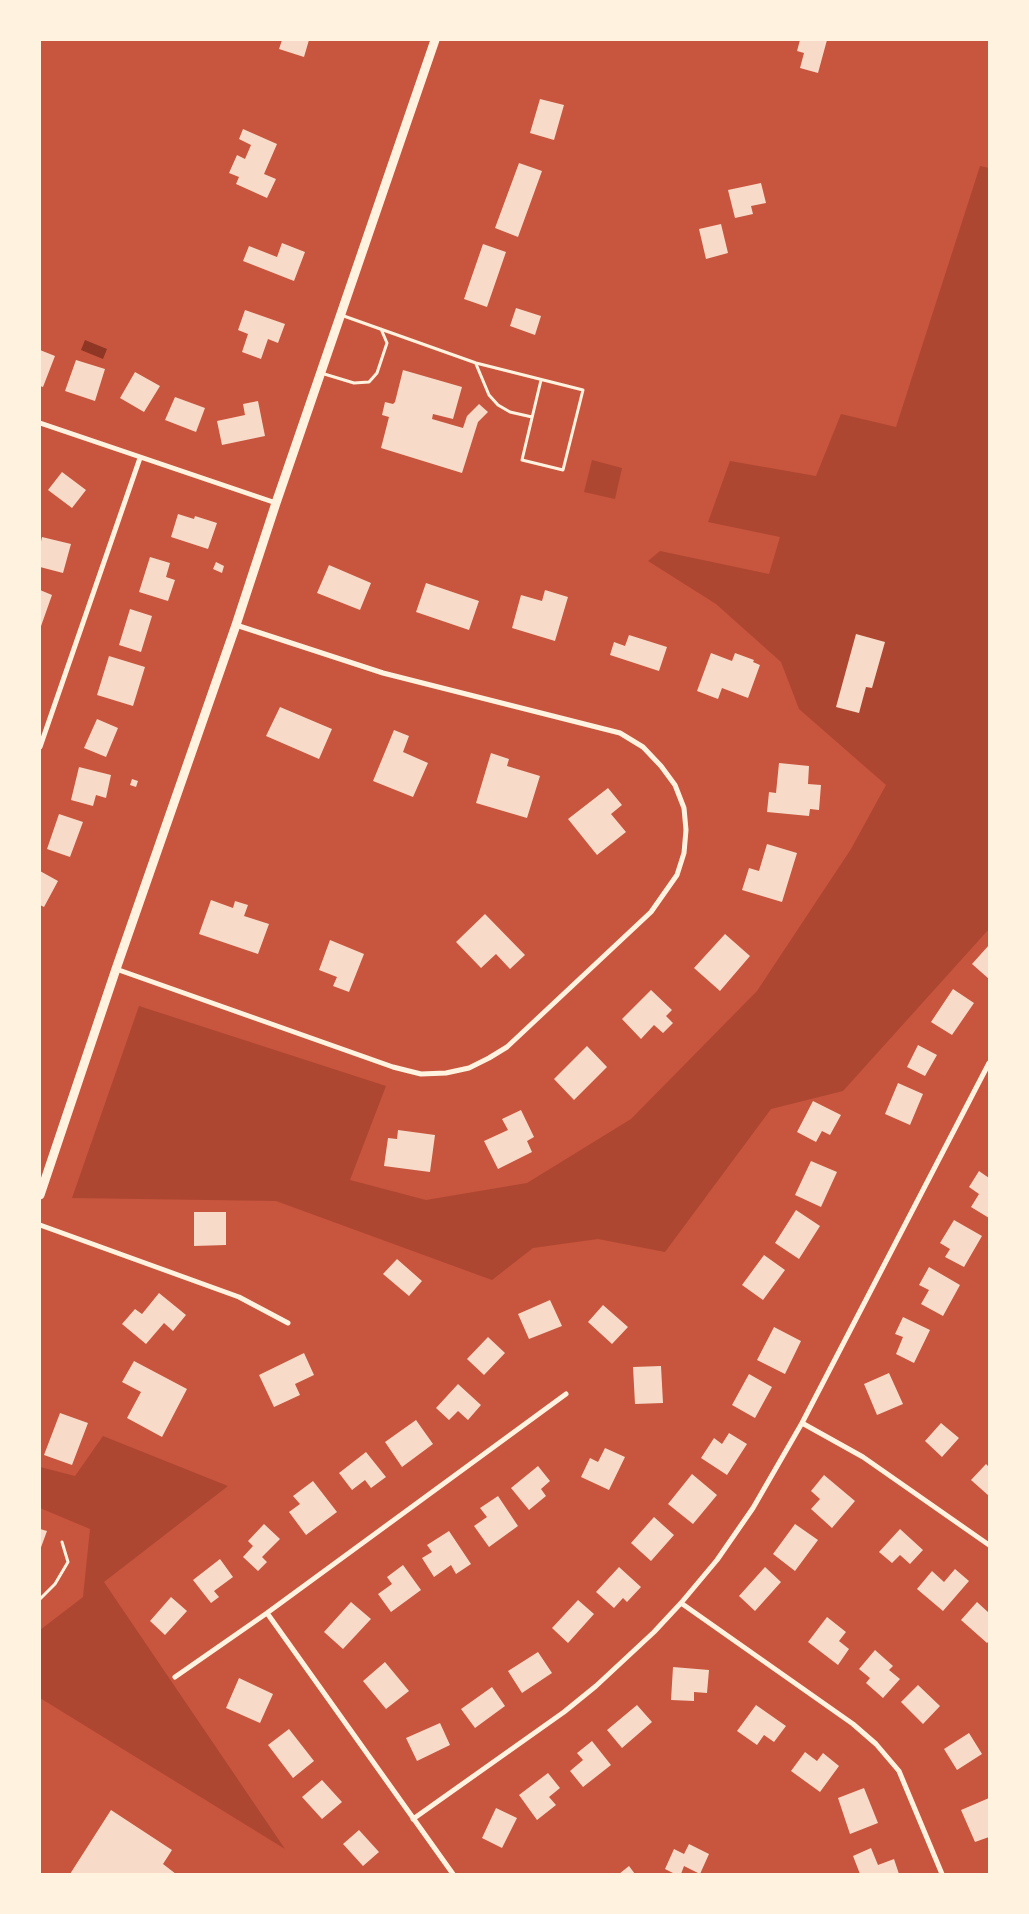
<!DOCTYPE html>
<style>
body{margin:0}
#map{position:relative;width:1029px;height:1914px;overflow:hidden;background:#c8553d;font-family:"Roboto Serif",serif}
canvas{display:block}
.frame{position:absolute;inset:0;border:41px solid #fff3e0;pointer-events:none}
</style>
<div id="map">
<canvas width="1029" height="1914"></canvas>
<div class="frame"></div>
</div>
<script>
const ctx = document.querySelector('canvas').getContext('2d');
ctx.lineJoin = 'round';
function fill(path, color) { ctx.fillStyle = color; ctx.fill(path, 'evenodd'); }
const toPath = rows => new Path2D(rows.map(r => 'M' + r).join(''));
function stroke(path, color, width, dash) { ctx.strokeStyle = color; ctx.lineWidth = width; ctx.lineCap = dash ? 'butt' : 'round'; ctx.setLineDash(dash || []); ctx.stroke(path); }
fill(toPath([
 [980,166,989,168,989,929,843,1091,771,1109,665,1252,598,1239,533,1248,492,1280,276,1201,72,1198,139,1006,386,1086,350,1180,426,1200,527,1183,631,1119,757,991,851,849,886,785,799,709,781,662,716,604,648,561,660,551,769,574,780,537,708,522,730,461,816,476,841,414,896,427],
 [592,460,622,468,615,499,584,492],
 [103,1436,228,1486,104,1582,285,1849,40,1698,40,1630,83,1597,90,1529,40,1508,40,1467,75,1476]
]), '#ae4732');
fill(toPath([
 [85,340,107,349,103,359,81,350]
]), '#8f3625');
fill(toPath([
 [282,40,309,40,304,57,279,49],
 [800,40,827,40,818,73,800,68,804,53,797,51],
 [540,99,564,105,554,140,530,133],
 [243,129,277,144,264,174,276,179,267,198,236,184,239,177,229,173,237,155,245,159,251,145,239,139],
 [519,163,542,171,518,237,495,228],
 [761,183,766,203,751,206,753,214,735,218,728,190],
 [721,224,728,253,706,259,699,229],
 [282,243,305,252,294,281,243,261,249,246,277,257],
 [483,244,506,252,487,307,464,299],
 [516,308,541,316,535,335,510,326],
 [245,310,285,324,278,343,268,339,261,359,242,352,248,334,238,330],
 [40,350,55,356,43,387,40,386],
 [76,360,105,369,95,401,65,391],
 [403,370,462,387,453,419,433,414,432,419,463,428,467,416,479,404,488,412,478,422,462,473,381,448,389,417,382,415,385,402,393,404,395,402],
 [135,372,160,386,144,412,120,398],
 [175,397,205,408,196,432,165,420],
 [258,401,265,436,222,445,217,421,245,415,243,404],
 [62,472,86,490,72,508,48,490],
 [178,514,194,519,195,516,217,523,208,549,171,537],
 [42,537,71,544,63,573,40,567,40,546],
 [150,557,170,563,166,577,175,580,168,601,139,592],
 [216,562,224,566,222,573,213,569],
 [329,565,371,583,360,610,317,593],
 [426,583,479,601,469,630,416,612],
 [40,590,52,595,40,629],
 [545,590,568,597,555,641,512,628,521,595,542,601],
 [130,609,152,616,141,652,119,645],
 [856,634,885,642,872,688,866,687,859,713,836,707],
 [629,635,667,647,659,671,610,655,614,642,625,646],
 [711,653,732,661,735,653,754,660,753,662,760,665,748,698,722,688,718,699,697,691],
 [109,656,145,667,133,706,97,695],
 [280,707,332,729,319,759,266,736],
 [97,719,118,728,106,757,84,748],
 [394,730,409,736,403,752,428,763,413,797,373,781],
 [491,753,509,759,507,766,540,776,527,818,476,803],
 [779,763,809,766,808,784,821,785,819,810,810,809,809,816,767,812,769,792,776,793],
 [79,767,111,775,106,798,96,795,93,806,71,800],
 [132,779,138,781,136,787,130,785],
 [608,788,622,805,611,814,626,832,597,855,568,819],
 [59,814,83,822,70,857,47,849],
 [767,844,797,853,782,902,742,890,749,868,759,871],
 [40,871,58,881,44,907,40,905],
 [211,900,233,908,235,901,248,905,244,916,269,924,258,954,199,934],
 [485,914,525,955,510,969,496,954,481,968,456,942],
 [725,934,750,956,720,991,694,968],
 [330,940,364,954,349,992,333,986,337,977,319,970],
 [989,945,989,979,972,964],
 [953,989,974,1003,952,1035,931,1022],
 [651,990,672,1010,666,1016,673,1023,663,1033,654,1025,641,1039,622,1019],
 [918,1045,937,1055,925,1076,907,1067],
 [587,1046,607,1067,574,1100,554,1079],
 [898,1083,923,1094,910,1125,885,1114],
 [813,1101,841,1115,830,1135,822,1131,816,1142,797,1132],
 [521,1110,534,1137,527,1141,532,1152,498,1169,484,1141,508,1130,502,1119],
 [398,1130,435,1135,430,1172,384,1166,388,1138,397,1139],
 [811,1161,837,1172,821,1207,795,1195],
 [979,1171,989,1178,989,1218,971,1207,979,1194,969,1187],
 [796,1210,820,1226,799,1259,775,1243],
 [194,1212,226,1212,226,1245,194,1246],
 [954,1220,982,1236,964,1267,945,1257,950,1249,940,1243],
 [764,1255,785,1270,763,1300,742,1285],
 [397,1259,422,1281,409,1296,383,1274],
 [929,1267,960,1285,943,1316,921,1304,929,1290,919,1285],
 [159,1293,186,1315,173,1331,164,1323,146,1344,122,1324,135,1309,142,1314],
 [550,1300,562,1326,529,1339,518,1314],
 [603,1305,628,1327,612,1344,588,1322],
 [903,1317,930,1330,914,1363,896,1354,903,1337,895,1334],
 [774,1327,801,1341,785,1374,757,1360],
 [488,1337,505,1353,484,1375,467,1359],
 [304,1353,314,1375,295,1384,300,1395,274,1407,259,1375],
 [134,1361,187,1389,162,1437,127,1418,141,1392,122,1382],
 [661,1366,663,1403,635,1404,633,1367],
 [889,1373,903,1404,877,1415,864,1384],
 [749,1374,772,1387,755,1418,732,1405],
 [458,1384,481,1405,468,1420,458,1411,449,1420,436,1408],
 [60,1413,88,1423,72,1465,44,1455],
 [416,1420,433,1444,402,1467,385,1442],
 [941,1423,959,1438,942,1457,925,1441],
 [729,1433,747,1444,727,1475,701,1458,714,1438,722,1444],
 [605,1448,625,1457,609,1490,581,1477,590,1458,598,1462],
 [366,1452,386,1477,371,1488,365,1480,352,1490,339,1473],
 [986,1464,989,1467,989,1496,971,1480],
 [538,1466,550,1481,541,1489,546,1496,529,1510,511,1488],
 [692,1474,717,1495,693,1524,668,1504],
 [824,1475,855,1501,832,1528,811,1509,820,1499,811,1491],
 [313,1481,337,1512,306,1535,289,1512,300,1504,293,1496],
 [498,1496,518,1526,489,1547,474,1526,487,1517,480,1508],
 [654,1517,674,1535,651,1561,631,1543],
 [264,1524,280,1539,262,1557,267,1562,258,1571,243,1557,253,1546,248,1541],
 [795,1524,818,1540,795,1571,773,1554],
 [40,1529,47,1531,40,1550],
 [900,1529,923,1550,910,1564,900,1555,892,1563,879,1552],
 [449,1531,471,1564,456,1574,451,1565,434,1577,422,1558,432,1552,427,1545],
 [220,1559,233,1577,214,1591,219,1597,211,1603,193,1580],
 [403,1565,421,1590,391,1612,378,1594,392,1584,387,1577],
 [619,1567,641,1587,627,1602,623,1598,614,1608,596,1592],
 [765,1567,781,1582,755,1611,739,1596],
 [955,1569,969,1581,943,1611,917,1589,932,1571,944,1582],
 [171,1597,187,1611,165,1635,150,1621],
 [578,1600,594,1614,568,1643,552,1628],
 [351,1602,371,1619,343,1649,324,1632],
 [977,1602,989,1613,989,1641,987,1643,961,1620],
 [827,1617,846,1632,839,1641,849,1649,838,1665,808,1642],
 [875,1650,893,1666,889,1670,900,1679,883,1698,866,1683,870,1678,859,1669],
 [538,1652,552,1673,522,1693,508,1671],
 [385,1662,409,1691,386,1709,363,1681],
 [673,1667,709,1670,707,1693,694,1692,694,1701,671,1700],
 [239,1678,273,1694,260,1723,226,1708],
 [918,1685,940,1706,923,1724,901,1702],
 [492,1687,505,1706,475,1728,461,1709],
 [637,1705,652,1722,622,1748,607,1730],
 [756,1705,786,1726,774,1742,764,1735,757,1745,737,1731],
 [440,1723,450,1745,417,1761,406,1738],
 [289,1729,314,1761,293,1778,268,1745],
 [969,1733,982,1754,957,1770,944,1749],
 [592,1741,611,1765,583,1787,570,1771,583,1760,577,1753],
 [805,1752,817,1761,823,1753,839,1766,820,1792,791,1771],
 [548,1773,560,1788,549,1797,556,1805,537,1820,519,1795],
 [322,1780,342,1802,322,1819,302,1797],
 [864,1788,878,1823,850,1834,838,1798],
 [989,1798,989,1837,975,1842,961,1810],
 [496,1808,517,1818,502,1848,482,1838],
 [111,1810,172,1850,163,1864,176,1874,70,1874],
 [359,1830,379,1852,363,1866,343,1844],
 [689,1844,709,1854,700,1874,684,1866,681,1874,675,1874,665,1869,674,1849,684,1854],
 [871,1848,878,1865,894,1859,899,1874,860,1874,853,1856],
 [629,1866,635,1874,619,1874]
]), '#f7dbc8');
stroke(toPath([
 [341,315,476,363,583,390,563,470,522,460,541,380],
 [476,364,489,395,498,405,510,412,532,417],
 [321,373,354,383,369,382,377,373,387,343,381,329],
 [40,1599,55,1584,68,1562,62,1542]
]), '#fff3e0', 3);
stroke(toPath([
 [40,423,276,503],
 [40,747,140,458],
 [116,969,393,1067,421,1074,446,1073,469,1068,489,1058,507,1047,651,912,677,875,684,853,686,830,684,808,675,785,661,766,643,747,620,733,383,673,236,625],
 [40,1225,239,1297,288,1323],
 [802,1423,863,1457,989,1545],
 [681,1603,853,1724,876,1744,899,1771,942,1874],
 [267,1613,453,1874],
 [175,1677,267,1613,566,1394],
 [413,1819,564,1712,596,1686,654,1632,681,1603,717,1560,753,1508,802,1423,989,1063]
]), '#fff3e0', 5);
stroke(toPath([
 [40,1195,116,969,236,625,276,503,435,40]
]), '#fff3e0', 9);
</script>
